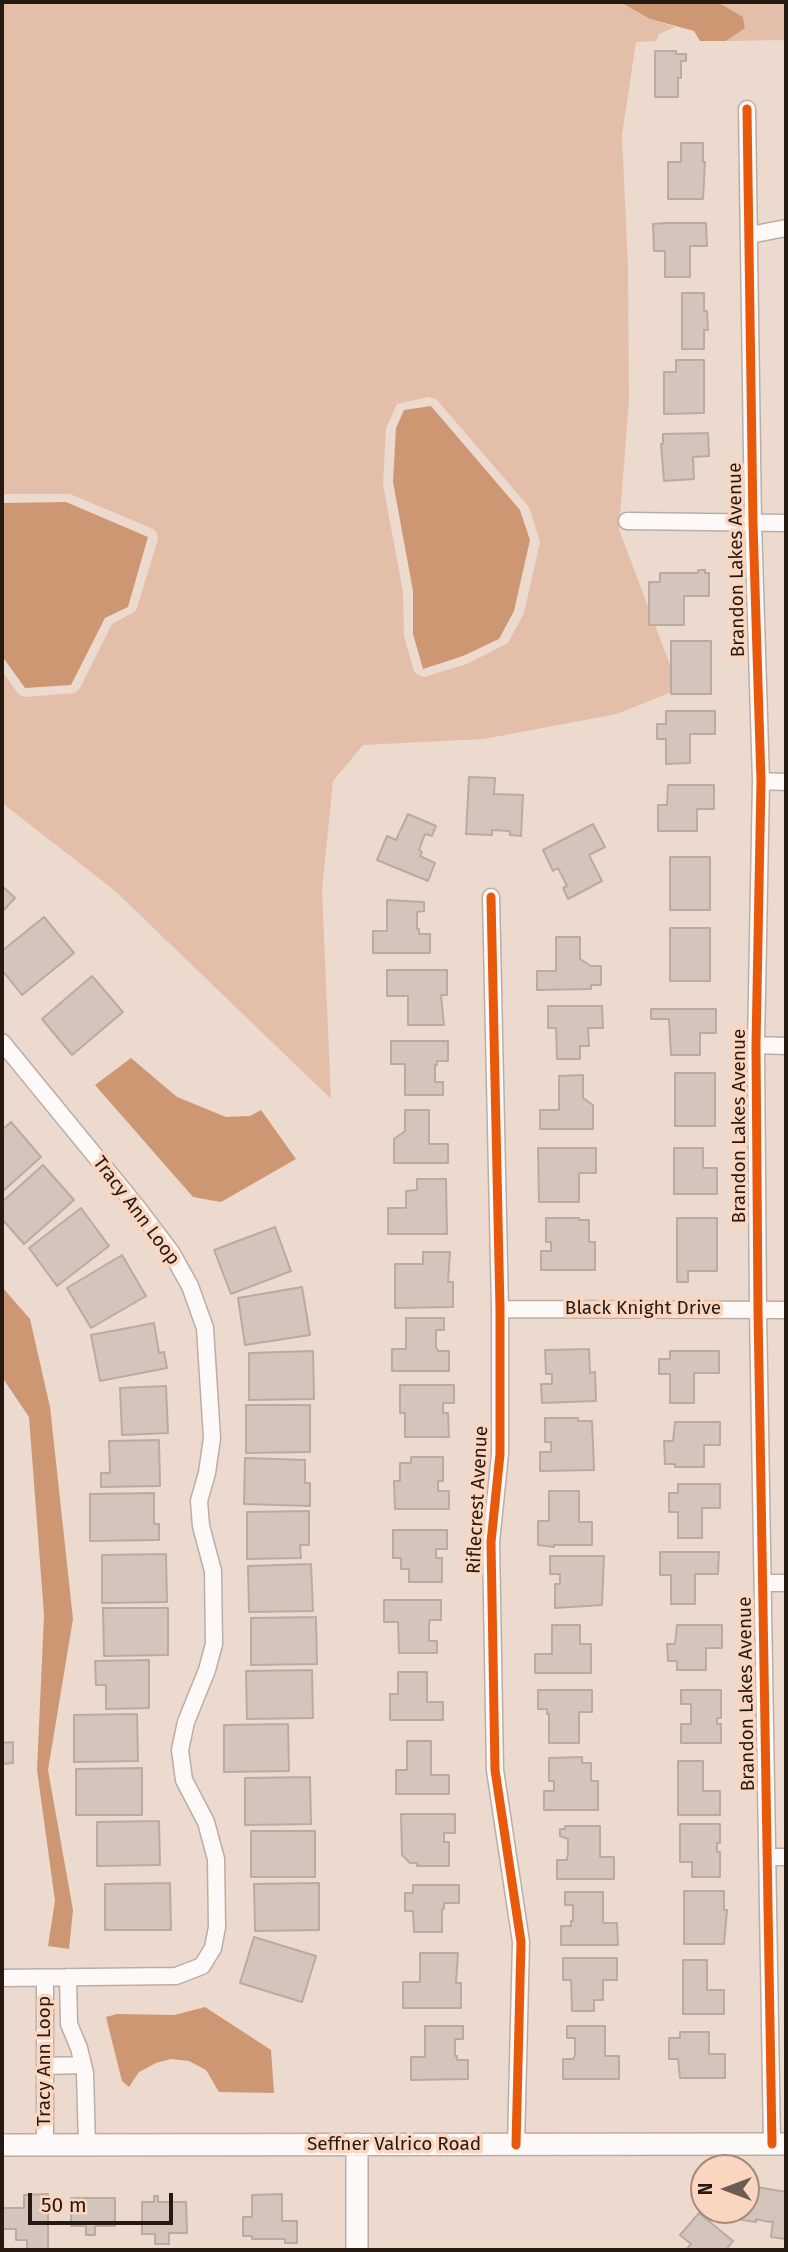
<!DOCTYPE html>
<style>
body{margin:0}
#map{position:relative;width:788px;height:2252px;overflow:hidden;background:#eddace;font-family:"Fira Sans",sans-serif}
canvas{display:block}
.frame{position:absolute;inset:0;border:4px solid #261912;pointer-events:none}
.north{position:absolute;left:690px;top:2154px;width:70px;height:70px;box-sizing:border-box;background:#fad6c1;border:2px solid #a58a7b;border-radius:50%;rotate:270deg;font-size:19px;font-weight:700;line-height:28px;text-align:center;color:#261912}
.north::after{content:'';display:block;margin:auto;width:24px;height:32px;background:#6c5d54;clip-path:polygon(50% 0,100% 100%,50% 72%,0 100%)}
.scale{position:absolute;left:28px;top:2193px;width:145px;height:32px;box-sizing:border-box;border:4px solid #261912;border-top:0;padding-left:9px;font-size:21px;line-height:24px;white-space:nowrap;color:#261912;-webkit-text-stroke:5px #fad6c1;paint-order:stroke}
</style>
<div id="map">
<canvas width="788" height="2252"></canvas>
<div class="frame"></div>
<div class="north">N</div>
<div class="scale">50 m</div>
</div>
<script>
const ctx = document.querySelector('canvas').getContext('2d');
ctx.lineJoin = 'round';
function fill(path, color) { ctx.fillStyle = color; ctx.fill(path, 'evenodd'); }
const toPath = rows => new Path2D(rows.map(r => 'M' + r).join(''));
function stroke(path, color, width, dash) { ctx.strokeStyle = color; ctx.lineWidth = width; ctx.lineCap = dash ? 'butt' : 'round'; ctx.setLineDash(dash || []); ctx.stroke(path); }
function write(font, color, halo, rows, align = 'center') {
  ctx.font = font + ' "Fira Sans",sans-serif'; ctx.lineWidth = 7; ctx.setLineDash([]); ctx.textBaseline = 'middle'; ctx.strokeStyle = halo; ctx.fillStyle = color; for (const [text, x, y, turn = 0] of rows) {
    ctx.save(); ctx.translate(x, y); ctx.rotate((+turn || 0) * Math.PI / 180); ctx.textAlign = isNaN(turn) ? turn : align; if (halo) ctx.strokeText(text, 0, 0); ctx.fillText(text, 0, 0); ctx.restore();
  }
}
fill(toPath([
 [2,2,620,2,650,19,675,27,659,34,656,41,636,42,622,135,628,268,629,400,619,529,679,689,617,714,484,739,363,745,333,781,322,890,331,1099,114,890,2,803,2,671,19,695,26,697,75,693,80,688,112,624,136,611,158,539,157,533,153,529,70,494,2,494],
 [428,397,436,399,529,507,540,542,524,613,508,643,467,664,424,677,418,675,414,671,404,636,403,592,383,484,386,428,397,404],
 [718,2,786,2,786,40,726,41,745,27,743,17]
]), '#e3bfaa');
fill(toPath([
 [620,2,718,2,743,17,745,28,726,41,700,41,694,31,650,19],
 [431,406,520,510,530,540,514,611,499,639,463,656,423,669,413,634,413,591,393,482,396,428,404,410],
 [66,502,148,537,128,607,105,618,71,685,25,688,2,656,2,503],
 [131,1058,177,1097,226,1117,250,1116,261,1110,296,1159,221,1202,193,1197,95,1085],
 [2,1287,30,1319,50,1407,73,1619,48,1770,73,1910,69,1949,48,1946,55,1901,37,1770,44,1615,29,1417,2,1377],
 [205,2007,271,2050,274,2093,219,2092,206,2070,189,2061,171,2059,156,2063,139,2072,129,2087,122,2081,106,2017,117,2014,175,2015]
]), '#ce9773');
const building = toPath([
 [655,51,676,51,676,54,686,54,686,61,681,61,681,78,678,78,678,97,655,97,655,51],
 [681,143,703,143,703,162,705,162,703,199,668,199,668,162,681,162,681,143],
 [665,223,706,223,707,246,690,246,690,277,665,277,665,251,654,251,653,224,665,223],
 [682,293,704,293,704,311,707,311,708,330,704,330,704,349,682,349,682,293],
 [676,360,704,360,704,413,664,414,664,372,676,372,676,360],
 [708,433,709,456,693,457,694,479,664,481,661,444,663,444,663,434,708,433],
 [698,570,705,570,705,573,709,573,709,596,684,596,684,625,649,625,649,582,660,582,660,573,698,573,698,570],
 [671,641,711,641,711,694,671,694,671,641],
 [666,711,715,711,715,734,690,734,690,763,666,764,666,739,657,739,657,724,666,724,666,711],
 [469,777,495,778,494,794,523,795,521,836,510,835,510,831,492,830,492,835,466,834,469,777],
 [668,785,714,785,714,809,697,809,697,831,658,831,658,805,667,805,668,785],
 [408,814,436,826,432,836,425,834,419,850,422,852,420,856,435,863,428,881,377,860,387,836,396,840,408,814],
 [593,824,605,847,589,855,602,881,568,899,563,888,567,886,558,868,553,871,543,850,593,824],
 [670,857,710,857,710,910,670,910,670,857],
 [2,886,15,898,2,912,2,886],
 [387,900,424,902,424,911,417,912,417,929,419,929,419,934,430,934,430,953,373,953,373,931,387,931,387,900],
 [44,917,74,953,22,995,2,970,2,951,44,917],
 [670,928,710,928,710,981,670,981,670,928],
 [556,937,580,937,580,959,591,966,601,966,601,985,591,985,591,989,537,990,537,971,556,971,556,937],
 [387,970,447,970,447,995,441,995,444,1025,408,1025,408,996,387,996,387,970],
 [92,976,123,1012,72,1055,42,1019,92,976],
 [548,1006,602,1006,603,1028,588,1028,589,1046,580,1046,580,1059,557,1059,556,1028,548,1028,548,1006],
 [651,1009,716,1009,716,1033,700,1033,700,1055,671,1055,669,1019,651,1019,651,1009],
 [391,1041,448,1041,448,1061,437,1061,437,1065,435,1065,435,1082,443,1082,443,1095,405,1095,405,1064,391,1064,391,1041],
 [675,1073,715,1073,715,1126,675,1126,675,1073],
 [583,1075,583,1098,593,1105,593,1129,540,1129,540,1110,559,1110,559,1076,583,1075],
 [405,1110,429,1110,429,1144,448,1144,448,1163,394,1163,394,1139,405,1131,405,1110],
 [11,1122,41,1157,2,1192,2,1130,11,1122],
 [538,1148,596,1148,596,1173,579,1173,579,1202,539,1202,538,1148],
 [674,1148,703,1148,703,1168,717,1168,717,1194,674,1194,674,1148],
 [43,1165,74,1200,24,1244,2,1219,2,1202,43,1165],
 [417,1179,446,1179,447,1234,388,1234,388,1208,406,1208,406,1191,417,1190,417,1179],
 [81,1208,109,1246,57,1286,29,1248,81,1208],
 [546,1218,579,1218,579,1220,589,1220,589,1242,595,1242,595,1270,541,1270,541,1251,551,1251,551,1242,546,1242,546,1218],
 [677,1218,717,1218,717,1271,688,1271,688,1282,677,1282,677,1218],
 [275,1227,291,1271,231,1294,214,1250,275,1227],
 [423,1252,450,1252,448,1282,453,1282,453,1307,395,1308,395,1264,423,1264,423,1252],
 [122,1255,146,1296,91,1328,67,1288,122,1255],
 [302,1287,310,1335,245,1345,238,1298,302,1287],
 [406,1318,444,1318,444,1330,436,1330,436,1347,438,1351,449,1351,449,1371,392,1371,392,1349,406,1349,406,1318],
 [154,1323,159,1353,164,1352,167,1368,100,1381,91,1335,154,1323],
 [589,1349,590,1373,595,1372,596,1401,542,1403,541,1384,552,1384,552,1374,546,1374,545,1350,589,1349],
 [313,1351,314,1399,249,1400,249,1353,313,1351],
 [670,1351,719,1351,719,1373,694,1373,694,1403,670,1403,670,1374,659,1374,659,1359,670,1359,670,1351],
 [400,1385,454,1385,454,1403,443,1403,443,1413,448,1413,449,1437,405,1437,405,1413,400,1413,400,1385],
 [166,1386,168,1433,122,1435,120,1388,166,1386],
 [246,1405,310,1405,310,1452,246,1453,246,1405],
 [545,1418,578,1418,578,1421,592,1421,594,1470,540,1471,540,1452,551,1452,551,1442,545,1442,545,1418],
 [675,1422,720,1422,720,1445,704,1445,704,1467,675,1467,675,1464,665,1464,664,1441,673,1441,675,1422],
 [159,1440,160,1486,101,1487,101,1473,110,1473,109,1441,159,1440],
 [411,1457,443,1457,443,1481,438,1481,438,1491,449,1491,449,1509,395,1509,394,1481,400,1481,400,1463,411,1463,411,1457],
 [245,1458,305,1460,305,1483,310,1483,310,1506,244,1504,245,1458],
 [678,1484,720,1484,720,1508,702,1508,702,1538,678,1538,678,1512,669,1512,669,1493,678,1493,678,1484],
 [549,1491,579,1491,579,1522,592,1522,592,1545,554,1545,554,1547,538,1545,538,1521,549,1521,549,1491],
 [154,1493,154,1524,159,1524,159,1540,90,1541,90,1494,154,1493],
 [309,1511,309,1545,300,1545,301,1558,247,1559,247,1512,309,1511],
 [393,1530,447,1530,447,1549,436,1549,436,1558,442,1558,442,1582,409,1582,409,1569,401,1569,401,1558,393,1558,393,1530],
 [660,1552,719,1552,718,1574,695,1574,695,1604,671,1604,671,1575,660,1575,660,1552],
 [166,1554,167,1602,102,1603,102,1555,166,1554],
 [550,1556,604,1556,602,1605,555,1608,555,1584,560,1584,560,1574,550,1574,550,1556],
 [311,1564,313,1611,249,1612,248,1566,311,1564],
 [384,1600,441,1600,441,1620,430,1620,429,1624,429,1641,437,1641,437,1653,399,1653,398,1622,384,1622,384,1600],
 [103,1608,168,1608,168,1655,104,1656,103,1608],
 [316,1617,317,1664,251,1665,251,1618,316,1617],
 [552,1625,580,1625,580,1644,591,1644,591,1673,535,1673,535,1654,552,1654,552,1625],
 [677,1625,722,1625,722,1648,706,1648,706,1670,677,1670,677,1661,668,1661,667,1644,675,1644,677,1625],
 [149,1660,149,1708,106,1709,106,1685,96,1685,95,1661,149,1660],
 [312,1670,313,1718,247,1719,246,1671,312,1670],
 [398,1672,427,1672,427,1702,443,1702,443,1720,390,1720,390,1694,398,1694,398,1672],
 [538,1690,592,1690,592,1712,579,1712,579,1743,549,1743,549,1714,547,1714,547,1709,538,1709,538,1690],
 [681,1690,721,1690,721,1718,717,1718,717,1724,721,1724,721,1743,681,1743,681,1724,691,1724,691,1704,681,1704,681,1690],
 [137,1714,138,1761,74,1762,74,1715,137,1714],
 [288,1724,289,1771,224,1772,224,1725,288,1724],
 [407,1741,431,1741,431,1775,449,1775,449,1794,396,1794,396,1770,407,1770,407,1741],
 [13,1742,13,1763,2,1764,2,1743,13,1742],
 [582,1757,582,1763,591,1763,591,1781,598,1781,598,1810,544,1810,544,1791,554,1791,554,1781,549,1781,549,1758,582,1757],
 [678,1761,703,1761,703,1791,720,1791,720,1815,678,1815,678,1761],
 [142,1768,142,1815,76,1815,76,1769,142,1768],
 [310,1777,311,1824,245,1825,245,1778,310,1777],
 [401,1814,455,1814,455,1833,444,1833,444,1842,449,1842,449,1866,417,1866,417,1863,410,1863,402,1855,401,1814],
 [159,1821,160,1865,97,1866,97,1822,159,1821],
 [680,1824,720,1824,720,1843,717,1843,717,1852,720,1852,720,1877,692,1877,692,1862,680,1862,680,1824],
 [565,1826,600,1826,600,1857,614,1857,614,1879,557,1879,557,1860,567,1860,568,1853,568,1839,560,1836,560,1829,565,1829,565,1826],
 [251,1831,315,1831,315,1877,251,1877,251,1831],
 [170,1883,171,1930,105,1930,105,1884,170,1883],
 [319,1883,319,1930,255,1931,254,1884,319,1883],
 [413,1885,459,1885,459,1903,444,1903,444,1909,442,1909,442,1932,414,1932,413,1911,405,1911,405,1893,413,1893,413,1885],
 [684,1891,724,1891,724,1910,727,1910,724,1944,684,1944,684,1891],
 [565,1892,603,1892,603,1923,617,1923,618,1945,561,1945,561,1926,571,1926,571,1921,573,1921,573,1905,565,1905,565,1892],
 [254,1937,316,1956,302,2002,240,1983,254,1937],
 [420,1953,458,1953,456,1983,461,1983,461,2008,403,2008,403,1982,420,1982,420,1953],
 [563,1958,617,1958,617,1980,603,1980,603,2000,594,2000,594,2011,572,2011,571,1980,563,1980,563,1958],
 [683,1960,707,1960,707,1990,724,1990,724,2014,683,2014,683,1960],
 [425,2026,463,2026,463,2039,455,2039,455,2056,457,2056,457,2060,468,2060,468,2079,411,2080,411,2057,425,2057,425,2026],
 [567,2026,605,2026,605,2056,619,2056,619,2079,563,2079,563,2059,573,2059,575,2055,575,2038,567,2038,567,2026],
 [680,2032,709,2032,709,2054,725,2054,725,2078,680,2078,678,2059,669,2059,669,2038,680,2038,680,2032],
 [757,2187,786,2192,786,2239,771,2237,773,2221,769,2222,756,2219,756,2222,742,2220,743,2210,746,2210,746,2191,756,2193,757,2187],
 [48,2194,48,2249,27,2249,27,2240,16,2240,16,2229,2,2229,2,2208,24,2208,24,2195,48,2194],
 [282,2194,282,2221,297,2221,297,2243,285,2243,285,2239,252,2239,252,2236,243,2236,243,2217,252,2217,252,2195,282,2194],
 [154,2196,158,2196,158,2202,186,2202,187,2233,169,2233,169,2244,155,2244,155,2234,142,2234,142,2202,154,2202,154,2196],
 [71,2198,115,2198,115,2226,95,2226,95,2235,86,2235,86,2226,71,2226,71,2198],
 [699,2213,733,2241,726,2250,686,2250,691,2244,680,2235,699,2213]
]);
fill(building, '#d3c5bb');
stroke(building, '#b9aba2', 2);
const street = toPath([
 [747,109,753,523,761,781,756,1045,758,1310,772,2144],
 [750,235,786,228],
 [627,521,786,523],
 [761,781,786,782],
 [491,897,500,1309,500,1454,491,1542,495,1770,521,1942,516,2145],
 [2,1042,137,1207,171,1252,190,1286,205,1328,212,1438,207,1473,199,1501,201,1526,213,1571,214,1644,207,1670,186,1722,180,1750,184,1780,206,1822,216,1859,217,1927,213,1948,202,1966,176,1976,2,1978],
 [756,1045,786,1046],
 [500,1309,786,1310],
 [763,1583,786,1583],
 [767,1857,786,1857],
 [68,1977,69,2024,79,2048,85,2073,87,2145],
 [45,1978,45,2145],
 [45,2066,83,2065]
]);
const secondary = toPath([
 [357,2144,357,2250],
 [2,2145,786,2144]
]);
stroke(street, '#bcada4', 19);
stroke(secondary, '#bcada4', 24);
stroke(street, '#fcf9f8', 16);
stroke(secondary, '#fcf9f8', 21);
stroke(toPath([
 [747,109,753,523,761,781,756,1045,758,1310,772,2144],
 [491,897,500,1309,500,1454,491,1542,495,1770,521,1942,516,2145]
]), '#e8590c', 9);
write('19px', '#261912', '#fad6c1', [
 ["Brandon Lakes Avenue",737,560,-91],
 ["Brandon Lakes Avenue",740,1126,-90],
 ["Tracy Ann Loop",136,1211,53],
 ["Black Knight Drive",643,1309],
 ["Riflecrest Avenue",478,1500,-87],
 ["Brandon Lakes Avenue",747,1694,-91],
 ["Tracy Ann Loop",45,2061,-90],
 ["Seffner Valrico Road",394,2145]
]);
</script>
